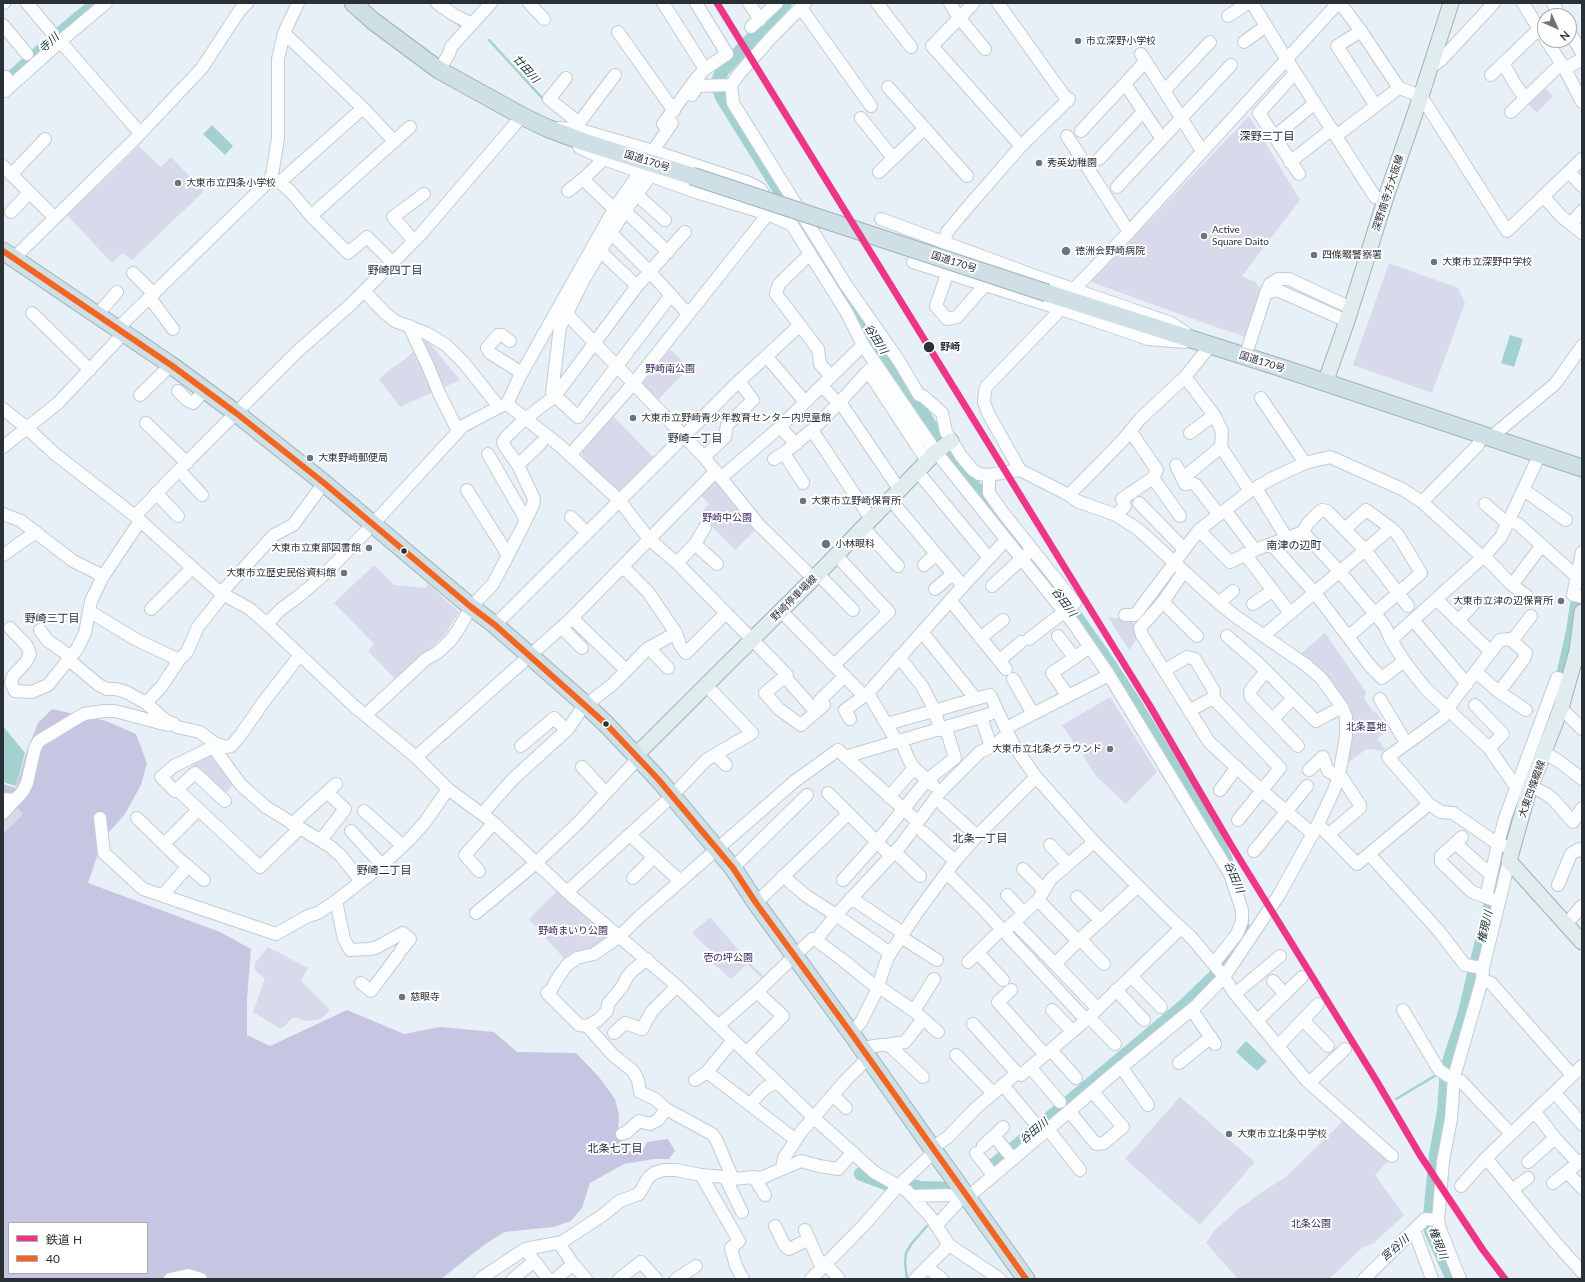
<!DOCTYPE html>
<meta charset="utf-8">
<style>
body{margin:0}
#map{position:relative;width:1585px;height:1282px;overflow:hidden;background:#e7f0f7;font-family:Lato,"Noto Sans JP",sans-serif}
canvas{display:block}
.frame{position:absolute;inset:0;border:4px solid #293036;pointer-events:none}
.legend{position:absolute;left:8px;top:1222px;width:140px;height:52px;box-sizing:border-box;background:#fff;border:1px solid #a9acaf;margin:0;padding:5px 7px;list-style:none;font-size:12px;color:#293036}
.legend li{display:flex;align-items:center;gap:8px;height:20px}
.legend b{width:20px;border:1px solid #a9acaf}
.north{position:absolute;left:1537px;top:8px;width:40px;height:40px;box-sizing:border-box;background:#fff;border:1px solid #a9acaf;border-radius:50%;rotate:135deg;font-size:11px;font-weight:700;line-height:16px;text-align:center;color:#293036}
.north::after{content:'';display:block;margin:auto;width:14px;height:18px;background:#6c737a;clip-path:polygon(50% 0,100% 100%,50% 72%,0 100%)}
</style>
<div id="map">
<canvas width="1585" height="1282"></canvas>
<div class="frame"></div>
<ul class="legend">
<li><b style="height:5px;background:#ee3689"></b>鉄道 H</li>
<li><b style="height:5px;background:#f26522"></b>40</li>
</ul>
<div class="north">N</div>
</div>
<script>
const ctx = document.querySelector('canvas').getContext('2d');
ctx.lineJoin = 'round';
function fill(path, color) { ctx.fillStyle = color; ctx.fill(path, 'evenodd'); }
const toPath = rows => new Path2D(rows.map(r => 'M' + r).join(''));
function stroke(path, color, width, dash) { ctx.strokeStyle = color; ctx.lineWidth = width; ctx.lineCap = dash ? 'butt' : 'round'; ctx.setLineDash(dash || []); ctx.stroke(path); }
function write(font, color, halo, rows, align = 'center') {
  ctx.font = font + ' Lato,"Noto Sans JP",sans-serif'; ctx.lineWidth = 4; ctx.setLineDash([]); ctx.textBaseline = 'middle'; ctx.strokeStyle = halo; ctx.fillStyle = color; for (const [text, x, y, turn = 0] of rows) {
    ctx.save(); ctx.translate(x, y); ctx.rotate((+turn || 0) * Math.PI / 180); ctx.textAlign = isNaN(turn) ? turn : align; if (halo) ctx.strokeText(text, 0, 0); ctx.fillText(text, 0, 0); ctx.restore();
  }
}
fill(toPath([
 [1543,86,1553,96,1537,113,1526,102],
 [1249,116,1300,200,1242,276,1255,282,1261,289,1246,337,1210,325,1091,282],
 [139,146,161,167,171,157,204,191,132,260,122,253,112,263,67,215],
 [1389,263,1458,288,1465,303,1432,393,1353,365],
 [426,339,460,380,400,407,379,379,388,371,404,360],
 [670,349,689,368,658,400,642,384],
 [612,415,654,458,618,492,582,457,582,452],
 [717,478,758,528,735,550,700,514,709,504,699,493],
 [374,565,394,585,425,588,428,584,459,612,444,636,396,680,368,651,374,644,334,603],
 [1108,617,1129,620,1138,627,1138,637,1129,650],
 [1325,633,1366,692,1364,698,1374,713,1376,712,1388,729,1377,739,1386,750,1384,751,1370,749,1365,750,1349,762,1347,762,1350,724,1299,655],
 [1110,697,1157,772,1126,804,1097,777,1062,725],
 [208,752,213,755,234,783,226,793,188,763],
 [7,795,23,814,3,834,3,796],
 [560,888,615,934,605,943,567,962,529,919],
 [710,917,749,962,766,978,764,980,747,964,731,979,709,959,714,954,692,933],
 [268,947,308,968,301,981,330,1010,321,1019,306,1021,294,1017,281,1029,253,1012,265,979,254,969,256,962],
 [1180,1097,1255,1162,1200,1225,1125,1159],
 [1346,1118,1390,1159,1375,1175,1404,1215,1374,1243,1363,1247,1329,1279,1238,1279,1206,1243,1215,1230,1237,1210,1265,1190,1286,1177]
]), '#d8d9eb');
fill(toPath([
 [52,709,106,721,136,734,147,763,141,785,125,814,103,839,88,883,220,932,251,949,247,999,247,1035,270,1046,347,1010,404,1034,440,1027,494,1032,517,1052,576,1053,599,1077,615,1099,619,1114,618,1134,627,1152,644,1149,647,1142,668,1139,675,1151,669,1159,654,1159,624,1164,590,1183,582,1208,571,1221,554,1227,504,1232,484,1245,441,1279,3,1279,3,834,23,814,7,795,3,796,3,784,16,788,26,753,38,723],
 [9,1223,147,1223,147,1273,9,1273]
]), '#c7c6e2');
fill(toPath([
 [212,125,233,146,225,155,203,134],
 [1510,335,1523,339,1514,367,1501,363],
 [3,726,25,753,16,786,3,782],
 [1246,1041,1267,1061,1257,1071,1236,1052]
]), '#a3d1d0');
stroke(toPath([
 [452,20,461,26],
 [489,40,544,100],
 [1396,1099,1438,1074],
 [907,1279,905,1263,906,1253,912,1243,927,1226]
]), '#a3d1d0', 2.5);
stroke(toPath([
 [785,3,722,71,717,84,722,97,789,205],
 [10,79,61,33,97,3],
 [844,292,948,453,1069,607,1103,655,1130,696,1194,801,1214,835,1226,860],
 [1532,760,1553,706,1564,671,1573,631,1580,584],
 [989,1169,1185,1005,1214,977,1228,960,1244,932,1244,929],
 [861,1174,888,1184],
 [908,1185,921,1188,957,1189],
 [1453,1279,1431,1231,1430,1217,1436,1154,1444,1111,1447,1068,1464,1016,1505,844,1524,782]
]), '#a3d1d0', 14);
const minor = toPath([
 [3,3,4,3],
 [27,3,53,34],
 [437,3,454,15,472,24],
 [529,3,544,19],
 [663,3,705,69],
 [749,3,760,20],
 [805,3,770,39,739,74,731,85,733,103,846,285,899,361,919,395,923,396,942,413,946,432,961,456,973,470,979,474,989,475,1020,470,1069,495,1077,501,1116,515,1139,530,1212,597,1235,616,1306,665,1321,678,1342,707,1346,717,1346,736,1339,776,1334,790,1318,824,1279,895,1224,977,1196,1006,1113,1074,967,1198],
 [877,3,911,47],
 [950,3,957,15,985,49],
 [998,3,1068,101],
 [1252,3,1287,60,1375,197,1385,200],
 [1340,3,1361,31,1399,88],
 [1523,3,1542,34],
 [1553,3,1560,16],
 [973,4,932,46,1021,146],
 [801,8,871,106],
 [1228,16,1248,3],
 [3,25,27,54],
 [751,27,777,3],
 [1361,31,1337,46,1376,106],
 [1569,31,1582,53],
 [618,32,674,111],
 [284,33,363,108,394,141],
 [1546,40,1565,69,1582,102],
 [60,41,140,133],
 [1244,42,1266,26],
 [1141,54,1202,151],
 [1503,63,1515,84,1525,98],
 [1430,68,1441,60,1494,3],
 [1565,69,1582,59],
 [439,70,449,54,451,47,491,3],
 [1295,73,1259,113,1299,174],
 [1491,75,1539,29],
 [566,78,549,99,579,123,577,129],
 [3,81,6,77],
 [1125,84,1162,139],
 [888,87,967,176],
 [5,91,63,39,106,3],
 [1164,91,1210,42],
 [692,95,698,86,731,85],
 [1511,112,1561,64],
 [861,118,893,158],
 [579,123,615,75],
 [558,128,577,129,653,151,749,183,760,189,765,196,768,214,633,384,570,455],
 [668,128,663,124,696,79,705,69,727,54,696,3],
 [1081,131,1145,62],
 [1067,136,1129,232],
 [1336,136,1399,88,1421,96,1507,231,1582,159],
 [1274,137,1315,103],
 [579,147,604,159,699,193,768,214,792,225,847,313,863,345,936,452,1074,624,1109,675,1230,874,1242,910,1242,921,1237,934,1214,963],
 [653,151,672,123],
 [604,159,583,179,614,209],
 [1099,159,1143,112],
 [1290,162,1332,129],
 [3,166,54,217],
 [879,172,925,128],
 [1569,172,1582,186],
 [11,175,45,139],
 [651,175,625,211,611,233,583,281,560,327,552,393,578,417,671,295],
 [268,182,280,182,291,192,311,216,348,253,367,237,393,263],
 [280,182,363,108],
 [1117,187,1231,65],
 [568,191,583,179],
 [637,195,665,220],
 [1543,196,1561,216,1582,233],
 [625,211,668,252],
 [11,212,29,193],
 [311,216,410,127],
 [881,219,1035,276,1171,323,1186,333],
 [1571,224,1582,211],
 [611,233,649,271,688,314],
 [414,241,393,217,424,194],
 [942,250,947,232,967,208,1021,146,1069,99],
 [600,251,637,286],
 [810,254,779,284,776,294,818,349,820,364,831,376],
 [14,258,135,139,202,68,240,10,247,3],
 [913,262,1061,309,1148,339,1185,342],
 [133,273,154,294],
 [947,274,936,306,947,319,957,317,985,285],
 [1074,289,1129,232,1338,3],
 [364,291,385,313,395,321,426,333,446,345,464,363,499,407],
 [1266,293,1277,290,1347,321],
 [150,298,173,329],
 [562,309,704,457,759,525,813,578],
 [32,313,90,370],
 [97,315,117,292],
 [409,326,428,366,439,393,458,431],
 [117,329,268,182,272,175,278,138,278,59,284,33,298,3],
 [510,341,502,335,498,335,487,348,490,353,522,373],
 [767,357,805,402],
 [1245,357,1266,293,1270,284,1278,279,1289,279,1351,308],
 [868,371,927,461],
 [1185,377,1214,415,1222,431,1221,447,1250,491],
 [822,386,838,403],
 [178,391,187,400,193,403,205,390],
 [140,395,171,365],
 [1261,398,1305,463],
 [840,402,899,489],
 [507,404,559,445,619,500,649,539,677,563,787,675,765,693,779,709,801,725,824,705,820,700,845,676],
 [3,409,27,428,55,454,135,516,206,580,221,593,250,609,267,624,354,706,416,757,448,789,494,823,567,892,677,986,813,1117,874,1172,907,1191,930,1216,949,1245,1000,1279],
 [146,423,187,463],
 [780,427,796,444],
 [812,430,871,519],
 [1190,433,1214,415],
 [1481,435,1478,445,1422,502,1441,519,1482,557],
 [1490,438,1555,384,1582,346],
 [3,447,58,403,124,333],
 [784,453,803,483],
 [488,454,526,520],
 [704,457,725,437,727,425,753,400,739,381],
 [774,459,784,453,812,430,840,402,868,371,877,365],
 [518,465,541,443],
 [1176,465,1185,484,1192,483,1196,485,1219,515],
 [179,470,202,495],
 [1020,470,988,413,984,402,985,391,986,387,1061,309],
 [917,471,989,558],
 [989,475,989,493,1004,514,1075,603],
 [722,477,780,427,863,345],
 [1153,478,1180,516],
 [1183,478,1221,447],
 [1256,488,1286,537],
 [467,490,508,555],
 [1524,490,1566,520],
 [156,493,178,516],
 [1069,495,1123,440,1140,419,1185,377,1210,346],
 [890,499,963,586],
 [1139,503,1184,549],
 [1485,504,1508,524],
 [1225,510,1255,550],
 [3,514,21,521,73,561,97,573,102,578],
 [1116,515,1125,506,1122,499,1153,478,1157,470,1131,432],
 [135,516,179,470,299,350,349,306,421,234,522,116],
 [571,517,587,533],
 [1509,521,1518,524,1576,576],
 [863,527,898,566],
 [1345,529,1366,510,1391,528,1398,535,1421,573,1348,637],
 [1199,530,1230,562,1255,550,1303,532,1308,523,1317,514,1322,510,1327,511,1365,550,1408,606],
 [1303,532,1340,572,1385,626,1391,640,1404,661,1425,688,1489,748,1514,784,1518,788,1528,793],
 [695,544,717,564],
 [1271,544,1315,593,1370,666,1382,678,1404,661],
 [1582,552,1573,595,1582,597],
 [1245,554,1290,613],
 [3,555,36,532],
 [1484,556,1512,585,1527,596],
 [677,563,695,544,705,527],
 [924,565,936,554],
 [623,567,648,592,676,633,680,645,686,653,726,613],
 [1184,571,1163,602,1140,628,1142,635,1209,742,1261,790,1313,834],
 [818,574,853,610],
 [1512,585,1542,545],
 [992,586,1028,553],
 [935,589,953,574],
 [221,593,274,535,293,525,324,483],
 [950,600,1006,669],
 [1437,600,1491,652],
 [1163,602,1197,636],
 [1219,603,1233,591],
 [1253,604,1272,591],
 [151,609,192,568],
 [89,611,135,639,179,660],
 [781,611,863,695],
 [1125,615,1135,615,1199,530,1250,491,1273,478,1305,463,1330,457,1402,489,1422,502],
 [572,618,626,670],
 [1414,621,1467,684],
 [1458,621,1473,605],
 [267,624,280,610,299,596,326,573,373,524,463,426,499,407,507,404,519,378,614,209,640,172],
 [495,625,734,386,800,325],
 [10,628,27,646,30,654,26,662,13,676,11,683,15,691,32,692,48,685,77,649,85,633,91,601,102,578,140,521],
 [562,628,582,648],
 [40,630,47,640,71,657],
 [922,632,976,699],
 [1268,632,1391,528],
 [1058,636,1074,657],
 [1227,636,1257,662,1316,721,1342,707],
 [980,638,1003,620],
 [1029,639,1064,612],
 [1391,640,1484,556,1501,537,1540,454],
 [1512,641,1531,616],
 [649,648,668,668],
 [899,657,922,686,935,711,940,730],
 [69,660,99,685,107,689,116,689,126,692,146,703,165,720,174,724,177,727,200,732,214,743,226,747,231,746,239,737,265,700,300,655],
 [999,661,1021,642],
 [834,665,889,612,836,555],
 [1165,670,1187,657,1195,659,1214,691,1213,698,1189,711],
 [1265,672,1250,691,1251,697,1298,746],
 [1476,672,1499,692,1526,710],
 [785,677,816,712],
 [1013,679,1033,714],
 [1499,692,1524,659,1526,653,1510,639,1500,640,1450,705,1443,717,1388,757,1429,804,1441,812,1453,813,1498,844,1513,848],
 [868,693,897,742],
 [1068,696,1052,673,1087,649],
 [1213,698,1280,768,1238,820],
 [1380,699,1406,743],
 [146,703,162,686,179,660,187,652,198,627,224,594],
 [586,705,613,684,647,649,676,633],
 [1475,705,1503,734,1489,748],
 [1561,708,1582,729],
 [366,716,371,710,426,659,437,653,450,641,458,630,471,607,493,584,522,528,533,505,534,499,518,465,505,447,503,442,507,436,525,419,555,396,637,286,685,232],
 [981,717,991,747],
 [850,719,845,710,868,693,963,586,1006,540],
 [1273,719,1293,698],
 [887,724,990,695,1014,746,1036,777,1094,842,1169,917,1191,937,1222,974,1235,994,1306,1080,1392,1156],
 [1006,728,1109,675],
 [901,741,909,760,914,768,933,785],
 [214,743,213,747,241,785,266,807,331,847,341,856,360,880],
 [521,746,554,718,566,730],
 [213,747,174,766,161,777,175,791,195,773,225,801],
 [1545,753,1560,762,1582,779],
 [716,755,726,765],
 [416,757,572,618,716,471],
 [845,757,990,714],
 [582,767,606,793],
 [1309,770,1323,757,1328,771,1343,779,1360,805,1360,808,1329,834],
 [1531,786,1546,794,1553,799,1573,822,1582,808],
 [1220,790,1237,767],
 [828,793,891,856],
 [182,794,260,867,300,828],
 [889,797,914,768],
 [3,799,15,800,23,791,27,783,35,748,39,741,77,718,84,714,104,711,115,711,168,725],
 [943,805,977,836],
 [364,811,403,846],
 [3,813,15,800],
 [482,814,513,779,568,729,585,704],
 [100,818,104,853,143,889,276,934,308,916,318,913,336,901,382,865,410,839,425,822,448,789],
 [137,818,179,859,204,880],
 [292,824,336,784],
 [1318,824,1357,864,1429,804],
 [351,831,382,865],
 [923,832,955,861],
 [630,835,680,881],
 [1462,837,1441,856,1441,862,1472,892,1494,900],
 [321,840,345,809,327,792],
 [1455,843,1491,875],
 [164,844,198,810],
 [1050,845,1068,864],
 [1254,851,1307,786],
 [895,852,920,876],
 [1369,854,1438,930,1465,965,1483,968],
 [733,868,807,795],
 [1023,869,1044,890],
 [479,871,465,855,494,823],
 [947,873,984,910,1086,1020],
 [783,876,805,895,836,915,890,953],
 [633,878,654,857],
 [843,880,876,843,927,780,955,758,946,728],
 [1558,885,1571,854,1579,849,1582,851],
 [567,892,672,796,706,760,752,733,706,685],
 [163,895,188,866],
 [1007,895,1024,913],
 [1077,897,1100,920],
 [1486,897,1498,844,1505,818,1557,678,1568,682],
 [851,898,903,933],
 [1038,900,1078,941],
 [336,901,344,939,350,950,368,949,375,948,403,933,410,939,401,950],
 [756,903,848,814],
 [476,913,536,863,579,822,633,764,636,755],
 [1014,922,1055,964,1078,941,1138,886],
 [1566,924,1582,906],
 [1009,927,1038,900,1051,879,1094,842],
 [901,937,937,960],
 [1080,939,1104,964],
 [816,940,844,961,877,988],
 [978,953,1003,980],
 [968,962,1002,929],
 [1055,964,1097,1008],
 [1131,976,1161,1007],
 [1482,980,1491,983,1572,1075],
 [1273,981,1285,994],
 [361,983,371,991,398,955],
 [878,986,914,1011,938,1032],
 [1011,990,998,1002,1045,1055],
 [1116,990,1144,1020],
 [1235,994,1280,956],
 [1052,1010,1072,1031],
 [1192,1010,1215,1044],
 [1403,1010,1439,1070,1448,1076,1454,1077],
 [914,1011,934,979],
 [1089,1017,1115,1044],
 [1303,1020,1328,1046],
 [1257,1021,1302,977],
 [973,1024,1017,1073,1021,1075,1086,1020,1181,928],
 [719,1025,757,992,812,939,816,940,836,915,902,844,940,792,980,752,993,746,1008,734],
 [587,1026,598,1020,607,1011,608,1004,622,987,627,977,632,971,647,959],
 [614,1033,625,1023,642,1029,652,1011,677,986],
 [851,1033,861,1022,875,994,888,957,916,914,955,861,977,836,1036,777],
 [886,1045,905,1042,923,1019],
 [1278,1046,1318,1004],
 [862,1048,881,1045,886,1045,891,1047,923,1077],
 [1051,1050,1076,1078],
 [746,1053,783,1016,757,992],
 [956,1055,993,1093],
 [1179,1063,1211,1037],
 [1582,1066,1486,1158,1555,1242,1582,1272],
 [1030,1067,1060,1102],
 [1122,1068,1148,1105],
 [707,1072,796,1140],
 [695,1080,707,1072,733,1040],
 [1454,1080,1461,1081,1511,1134],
 [1309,1083,1345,1049],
 [1003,1085,1043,1133],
 [1555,1093,1582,1124],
 [833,1095,846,1108],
 [750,1104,764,1089,776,1082],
 [1069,1111,1096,1144,1104,1143,1123,1127,1093,1092],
 [1535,1112,1555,1138,1578,1163],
 [1003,1127,994,1136,1013,1159],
 [1048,1129,1080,1170],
 [622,1134,627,1132,639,1121,650,1124,658,1120,666,1109],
 [983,1146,994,1136],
 [932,1148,948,1137,976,1108,1017,1073],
 [976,1153,993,1175],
 [1528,1162,1555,1138],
 [782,1168,784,1158,801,1132,845,1081,868,1058],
 [1567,1172,1582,1188],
 [701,1175,739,1241,731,1248,736,1266,743,1279],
 [725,1177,742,1212],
 [754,1177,765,1195],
 [733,1179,716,1139,712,1134,666,1109,655,1099,640,1092,638,1080,633,1071,613,1055,587,1026,579,1025,547,993,551,990,559,976,567,965,577,958,594,954,620,936,638,918,795,781,838,750,918,822],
 [1553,1183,1582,1160],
 [1461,1186,1486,1158],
 [1512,1190,1528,1178],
 [912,1196,949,1195,961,1199],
 [937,1225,965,1194],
 [775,1226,785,1246,789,1249,809,1239],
 [805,1230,822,1268],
 [1414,1230,1432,1279],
 [559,1243,573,1264,586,1279],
 [525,1249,548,1279],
 [826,1264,839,1279],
 [927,1267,942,1279],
 [557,1278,573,1264],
 [170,1279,188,1275,201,1279],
 [480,1279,525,1249,562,1242,603,1215,620,1201,639,1194,648,1178,654,1173,664,1170,676,1170,701,1175,725,1177,733,1179,754,1177,761,1178,801,1161,819,1166,838,1169,853,1152],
 [513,1279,534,1261],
 [619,1279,641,1262,656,1279],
 [676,1279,696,1266],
 [811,1279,863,1226,899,1185,934,1152],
 [915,1279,949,1245],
 [1364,1279,1425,1219,1438,1220],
 [1460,1279,1440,1229,1438,1220,1443,1161,1451,1119,1454,1077,1482,980,1483,968,1509,861]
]);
const major = toPath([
 [1325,383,1347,321,1385,200,1421,96,1451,3],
 [1582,612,1577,651,1561,708,1528,793,1509,861,1582,942],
 [636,755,818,574,936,452,951,441]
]);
const highway = toPath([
 [353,3,373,21,439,70,522,116,547,128,584,142,692,176],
 [3,251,171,365,236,413,324,483,471,607,495,625,586,705,607,725,658,779,733,868,756,903,851,1033,932,1148,1026,1279],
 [1047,293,1285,369,1582,468]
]);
stroke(minor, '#c4ccd2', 14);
stroke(major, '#9db2ba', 17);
stroke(highway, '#9db2ba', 19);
stroke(minor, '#fbfdfe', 12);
stroke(major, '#e1ecee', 15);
stroke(highway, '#cee0e5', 17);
const highwayBridge = toPath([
 [692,176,1047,293]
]);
stroke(highwayBridge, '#9db2ba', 19, []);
stroke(highwayBridge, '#cee0e5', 17);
stroke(toPath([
 [3,251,171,365,236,413,324,483,471,607,495,625,607,725,658,779,733,868,756,903,851,1033,1026,1279]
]), '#f26522', 6);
stroke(toPath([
 [717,3,1150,706,1231,845,1376,1080,1420,1155,1483,1250,1505,1279]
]), '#ee3689', 7);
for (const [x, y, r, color] of [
 [1078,41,4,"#6c737a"],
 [1039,163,4,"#6c737a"],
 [178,183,4,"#6c737a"],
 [1204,236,4,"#6c737a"],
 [1066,251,5,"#6c737a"],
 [1314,255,4,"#6c737a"],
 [1434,262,4,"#6c737a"],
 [929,347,6,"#293036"],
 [633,418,4,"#6c737a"],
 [310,458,4,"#6c737a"],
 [803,501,4,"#6c737a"],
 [826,544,5,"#6c737a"],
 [369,548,4,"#6c737a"],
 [404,551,3.5,"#293036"],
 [344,573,4,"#6c737a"],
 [1561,601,4,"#6c737a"],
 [606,724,3.5,"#293036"],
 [1110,749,4,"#6c737a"],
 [402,997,4,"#6c737a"],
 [1229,1134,4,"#6c737a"]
]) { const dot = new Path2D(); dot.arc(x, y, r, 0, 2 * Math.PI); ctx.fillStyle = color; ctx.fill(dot); stroke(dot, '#fff', 1.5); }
write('10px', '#293036', '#fff', [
 ["市立深野小学校",1086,41],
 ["秀英幼稚園",1047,163],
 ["大東市立四条小学校",186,183],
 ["Active",1212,230],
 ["Square Daito",1212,242],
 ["徳洲会野崎病院",1075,251],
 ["四條畷警察署",1322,255],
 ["大東市立深野中学校",1442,262],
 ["大東市立野崎青少年教育センター内児童館",641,418],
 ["大東野崎郵便局",318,458],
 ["大東市立野崎保育所",811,501],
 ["小林眼科",835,544],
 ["大東市立東部図書館",361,548,"right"],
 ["大東市立歴史民俗資料館",336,573,"right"],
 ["大東市立津の辺保育所",1553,601,"right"],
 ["大東市立北条グラウンド",1102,749,"right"],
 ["慈眼寺",410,997],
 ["大東市立北条中学校",1237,1134]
], 'left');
write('10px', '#293036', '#fff', [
 ["国道170号",647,161,18],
 ["深野南寺方大阪線",1388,193,-72],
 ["国道170号",954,262,18],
 ["国道170号",1262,362,18],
 ["野崎停車場線",794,598,-45],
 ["大東四條畷線",1532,789,-70]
]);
write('bold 10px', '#293036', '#fff', [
 ["野崎",940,347]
], 'left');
write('10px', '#37275d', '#fff', [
 ["野崎南公園",670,369],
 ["野崎中公園",727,518],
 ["北条墓地",1366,727],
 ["野崎まいり公園",573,931],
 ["壱の坪公園",728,958],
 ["北条公園",1311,1224]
]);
write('italic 11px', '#11312f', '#fff', [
 ["寺川",49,43,-43],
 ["廿田川",526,69,48],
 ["谷田川",876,339,58],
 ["谷田川",1064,602,53],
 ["谷田川",1234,877,67],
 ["権現川",1485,927,-77],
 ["谷田川",1034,1131,-40],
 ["権現川",1438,1243,69],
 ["宮谷川",1395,1248,-41]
]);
write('11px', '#20303c', '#fff', [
 ["深野三丁目",1267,136],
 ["野崎四丁目",395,270],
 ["野崎一丁目",695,438],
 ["南津の辺町",1294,545],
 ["野崎三丁目",52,618],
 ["北条一丁目",980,838],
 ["野崎二丁目",384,870],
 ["北条七丁目",615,1148]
]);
</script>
